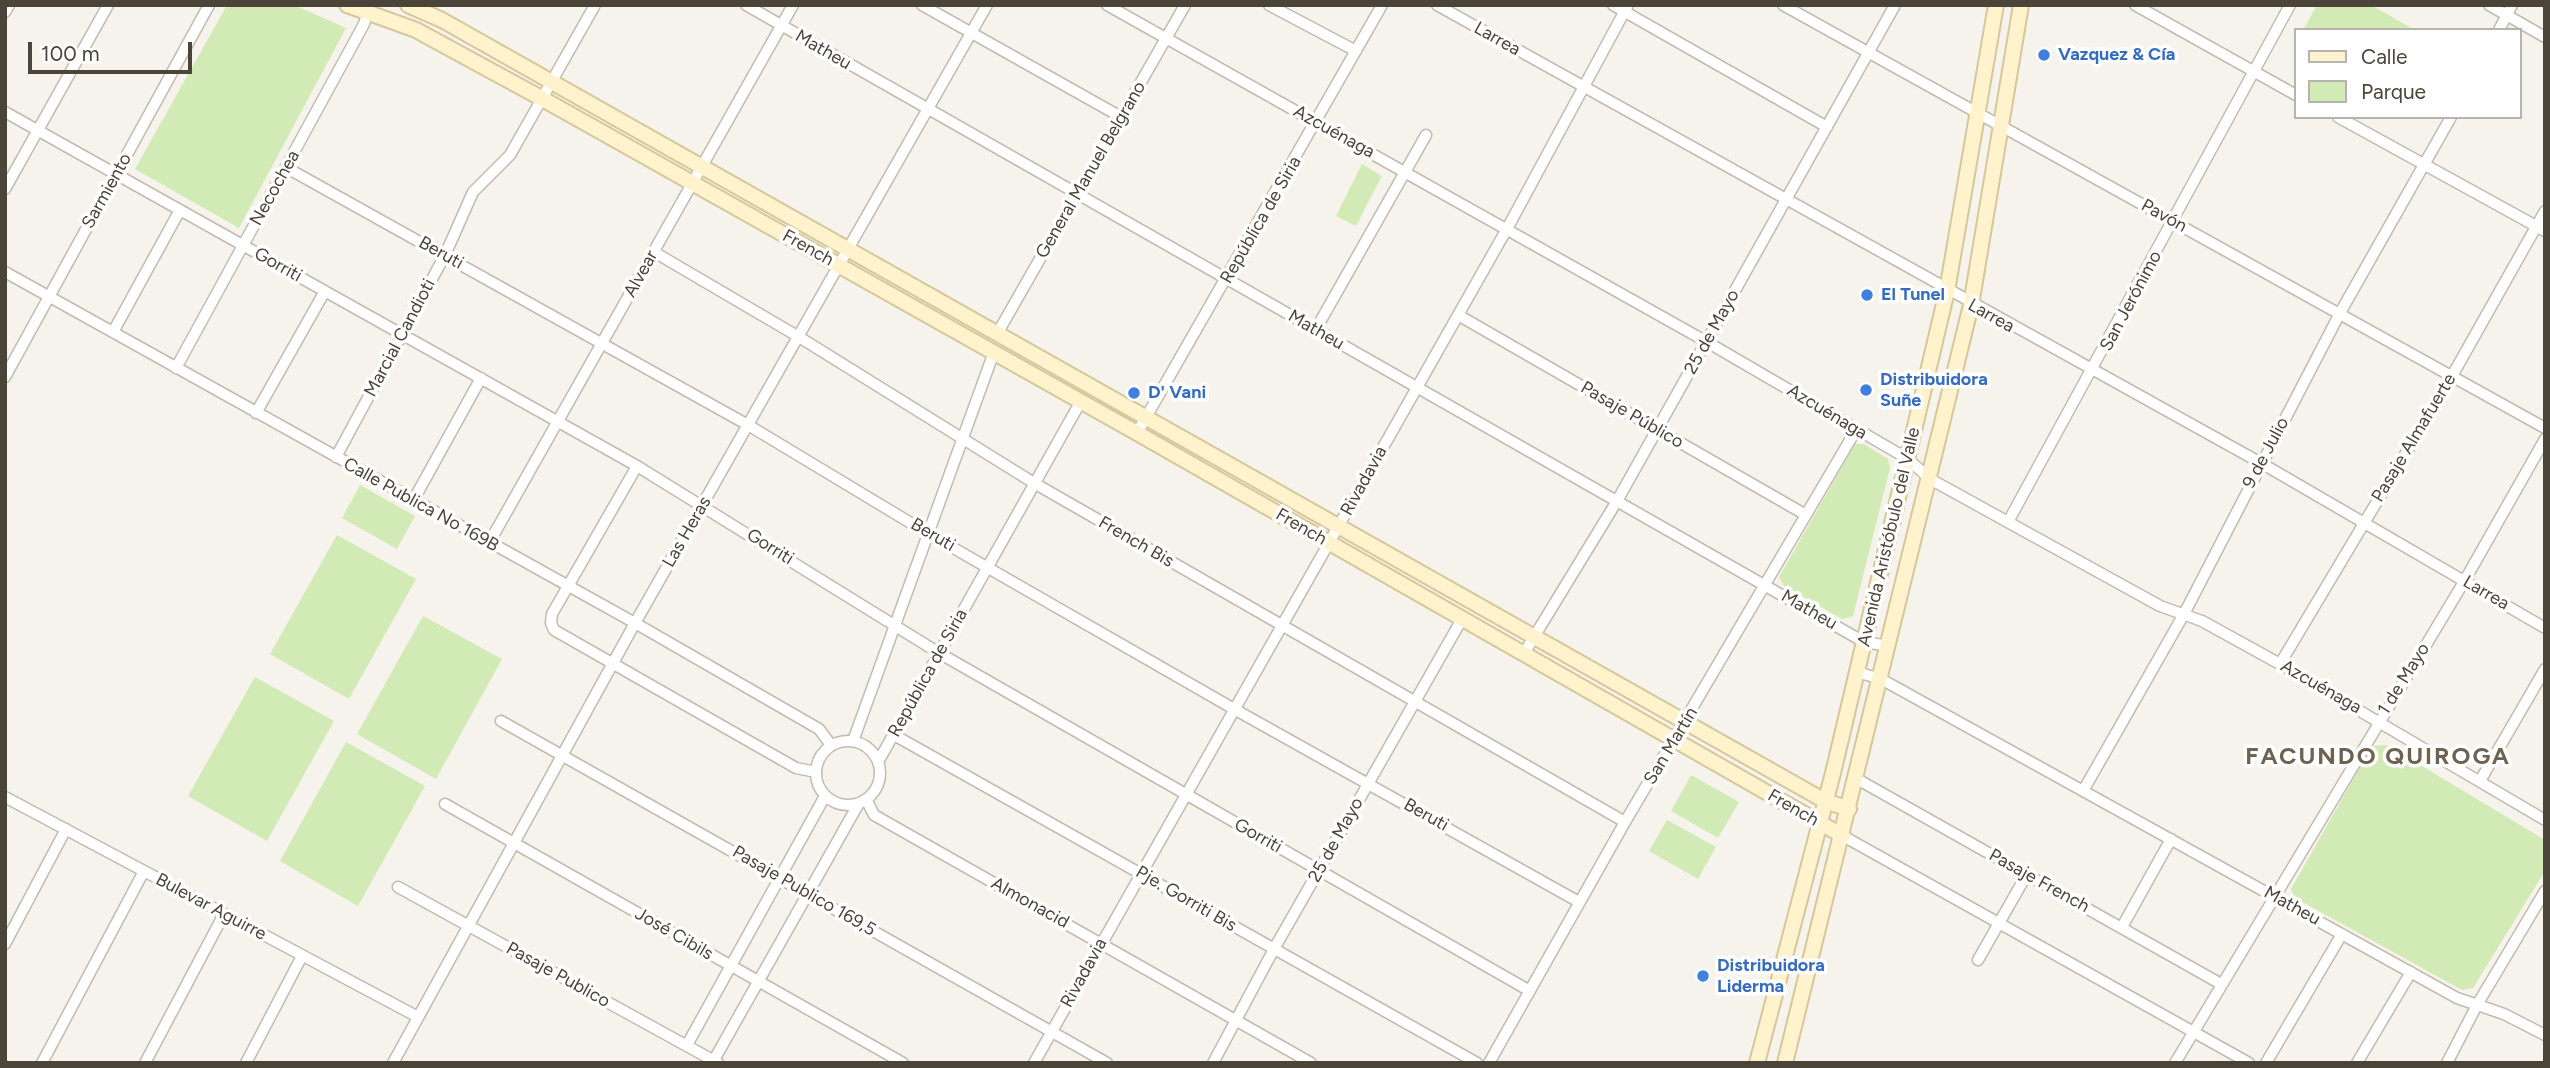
<!DOCTYPE html>
<meta charset="utf-8">
<style>
body{margin:0}
#map{position:relative;width:2550px;height:1068px;overflow:hidden;background:#f6f3ec;font-family:Figtree,sans-serif}
canvas{display:block}
.frame{position:absolute;inset:0;border:7px solid #4b4439;pointer-events:none}
.legend{position:absolute;left:2294px;top:28px;width:228px;height:91px;box-sizing:border-box;background:#fff;border:2px solid #b7b4b0;margin:0;padding:9px 12px;list-style:none;font-size:21px;color:#4b4439}
.legend li{display:flex;align-items:center;gap:14px;height:35px}
.legend b{width:35px;border:2px solid #b7b4b0}
.scale{position:absolute;left:28px;top:42px;width:164px;height:32px;box-sizing:border-box;border:4px solid #4b4439;border-top:0;padding-left:9px;font-size:21px;line-height:24px;white-space:nowrap;color:#4b4439;-webkit-text-stroke:5px #fff;paint-order:stroke}
</style>
<div id="map">
<canvas width="2550" height="1068"></canvas>
<div class="frame"></div>
<ul class="legend">
<li><b style="height:9px;background:#fff3cd"></b>Calle</li>
<li><b style="height:19px;background:#d2eab5"></b>Parque</li>
</ul>
<div class="scale">100 m</div>
</div>
<script>
const ctx = document.querySelector('canvas').getContext('2d');
ctx.lineJoin = 'round';
function fill(path, color) { ctx.fillStyle = color; ctx.fill(path, 'evenodd'); }
const toPath = rows => new Path2D(rows.map(r => 'M' + r).join(''));
function stroke(path, color, width, dash) { ctx.strokeStyle = color; ctx.lineWidth = width; ctx.lineCap = dash ? 'butt' : 'round'; ctx.setLineDash(dash || []); ctx.stroke(path); }
function write(font, color, halo, rows, align = 'center') {
  ctx.font = font + ' Figtree,sans-serif'; ctx.lineWidth = 7; ctx.setLineDash([]); ctx.textBaseline = 'middle'; ctx.strokeStyle = halo; ctx.fillStyle = color; for (const [text, x, y, turn = 0] of rows) {
    ctx.save(); ctx.translate(x, y); ctx.rotate((+turn || 0) * Math.PI / 180); ctx.textAlign = isNaN(turn) ? turn : align; if (halo) ctx.strokeText(text, 0, 0); ctx.fillText(text, 0, 0); ctx.restore();
  }
}
fill(toPath([
 [227,5,294,5,346,28,239,228,135,169],
 [2317,5,2371,5,2415,30,2303,30],
 [1362,164,1382,176,1356,226,1336,216],
 [1855,444,1864,444,1888,459,1890,468,1853,616,1842,619,1784,586,1779,577],
 [360,485,415,516,397,549,342,518],
 [337,535,416,579,349,699,270,654],
 [423,616,502,659,436,779,357,734],
 [255,677,334,721,267,841,188,796],
 [346,742,425,786,358,906,280,861],
 [2387,745,2545,840,2545,871,2473,988,2462,990,2295,898,2291,889,2372,746],
 [1691,775,1739,802,1718,838,1671,811],
 [1667,820,1716,847,1698,879,1649,851]
]), '#d2eab5');
const street = toPath([
 [746,5,1864,642,1889,646],
 [922,5,1121,117],
 [1107,5,1707,342,1908,459,1930,479,2160,606,2202,621,2280,664,2545,820],
 [1269,5,1356,51],
 [1437,5,2261,463,2545,628],
 [1613,5,1827,127],
 [1783,5,2545,428],
 [2135,5,2296,95],
 [2489,5,2545,37],
 [5,12,9,5],
 [2499,30,2512,5],
 [5,112,637,466,939,653,1530,991],
 [2338,117,2545,231],
 [287,168,748,425,929,534,1234,709,1579,902],
 [5,189,108,5],
 [654,252,799,337,1034,483,1625,822],
 [5,272,635,623,819,729,831,745],
 [1458,315,1806,515],
 [1316,329,1426,135],
 [113,332,180,210],
 [997,334,1185,5],
 [176,368,364,24,370,5],
 [5,377,209,5],
 [256,413,325,291],
 [1137,433,1382,5],
 [336,457,445,255,473,192,510,155,595,5],
 [637,466,552,614,551,623,554,630,796,768,816,772],
 [413,501,481,378],
 [2008,522,2290,5],
 [489,543,793,5],
 [1523,655,1617,501,1895,5],
 [2280,664,2452,376,2545,211],
 [1857,672,1881,679,2457,998,2504,1014,2545,1035],
 [501,721,1107,1063],
 [894,735,1477,1063],
 [853,741,994,352],
 '816 773a32 32 0 1 1 64 0a32 32 0 1 1-64 0Z',
 [878,762,1081,401],
 [1857,779,2221,984],
 [2480,781,2545,669],
 [2083,791,2184,614,2340,313,2451,117],
 [5,797,418,1017],
 [866,799,874,815,1311,1063],
 [445,804,903,1063],
 [1843,836,2249,1063],
 [398,887,718,1063],
 [2122,927,2171,839],
 [5,944,66,829],
 [1978,960,2027,874],
 [687,1045,825,796],
 [714,1060,859,803],
 [42,1063,144,871],
 [145,1063,224,914],
 [246,1063,302,956],
 [393,1063,635,623,987,5],
 [1034,1063,1508,227,1628,5],
 [1213,1063,1274,949,1462,619],
 [1489,1063,1625,822,1856,430],
 [2175,1063,2465,580,2545,439],
 [2266,1063,2342,934],
 [2357,1063,2411,972],
 [2447,1063,2477,1005,2545,891]
]);
const secondary = toPath([
 [347,5,416,30,541,98,1137,433,1843,836],
 [408,5,442,20,1825,801,1849,809],
 [1757,1063,1833,773,1947,291,1996,5],
 [1785,1063,1971,305,2021,5]
]);
stroke(street, '#c2bbae', 13);
stroke(secondary, '#d6c79b', 18);
stroke(street, '#fff', 10);
stroke(secondary, '#fff3cd', 14);
for (const [x, y, r, color] of [
 [2044,55,7,"#3f7fe0"],
 [1867,295,7,"#3f7fe0"],
 [1866,390,7,"#3f7fe0"],
 [1134,393,7,"#3f7fe0"],
 [1703,976,7,"#3f7fe0"]
]) { const dot = new Path2D(); dot.arc(x, y, r, 0, 2 * Math.PI); ctx.fillStyle = color; ctx.fill(dot); stroke(dot, '#fff', 2.5); }
write('18px', '#4b4439', '#fff', [
 ["Larrea",1497,39,29],
 ["Matheu",823,50,30],
 ["Azcuénaga",1334,132,29],
 ["General Manuel Belgrano",1091,170,-60],
 ["Necochea",275,188,-61],
 ["Sarmiento",107,191,-61],
 ["Pavón",2164,216,29],
 ["República de Siria",1261,220,-60],
 ["French",808,248,29],
 ["Beruti",441,253,29],
 ["Gorriti",278,265,29],
 ["Alvear",641,274,-61],
 ["San Jerónimo",2131,301,-62],
 ["Larrea",1991,316,29],
 ["Matheu",1316,330,30],
 ["25 de Mayo",1712,332,-61],
 ["Marcial Candioti",400,338,-62],
 ["Azcuénaga",1827,412,31],
 ["Pasaje Público",1632,415,30],
 ["Pasaje Almafuerte",2414,438,-59],
 ["9 de Julio",2266,453,-62],
 ["Rivadavia",1364,481,-61],
 ["Calle Publica No 169B",421,505,29],
 ["French",1301,527,30],
 ["Las Heras",687,532,-60],
 ["Beruti",933,535,30],
 ["Avenida Aristóbulo del Valle",1889,537,-77],
 ["French Bis",1136,542,30],
 ["Gorriti",770,547,32],
 ["Larrea",2486,593,30],
 ["Matheu",1809,610,30],
 ["República de Siria",928,673,-61],
 ["1 de Mayo",2404,679,-58],
 ["Azcuénaga",2321,687,30],
 ["San Martín",1671,746,-59],
 ["French",1793,808,30],
 ["Beruti",1426,815,29],
 ["Gorriti",1258,836,29],
 ["25 de Mayo",1336,840,-61],
 ["Pasaje French",2039,881,29],
 ["Pasaje Publico 169,5",804,891,30],
 ["Pje. Gorriti Bis",1186,899,30],
 ["Almonacid",1030,903,29],
 ["Matheu",2292,906,29],
 ["Bulevar Aguirre",211,907,28],
 ["José Cibils",674,934,30],
 ["Rivadavia",1084,973,-61],
 ["Pasaje Publico",558,975,29]
]);
write('bold 18px', '#366cbe', '#fff', [
 ["Vazquez & Cía",2058,55],
 ["El Tunel",1881,295],
 ["Distribuidora",1880,380],
 ["Suñe",1880,401],
 ["D' Vani",1148,393],
 ["Distribuidora",1717,966],
 ["Liderma",1717,987]
], 'left');
ctx.letterSpacing = '2px';
write('bold 24px', '#6e6250', '#fff', [
 ["FACUNDO QUIROGA",2378,757]
]);
ctx.letterSpacing = '0px';
</script>
